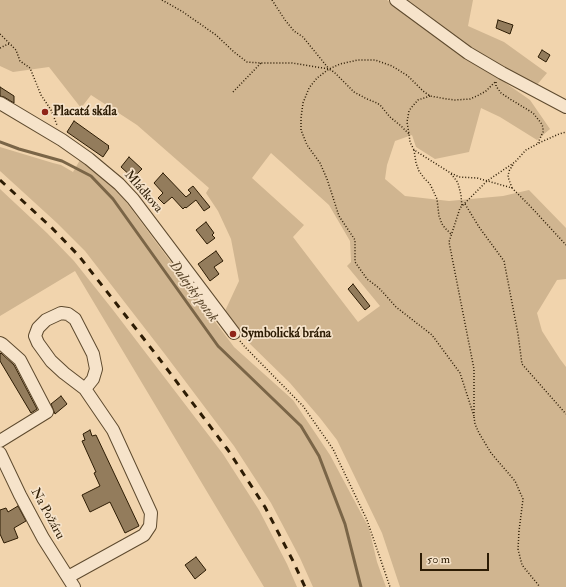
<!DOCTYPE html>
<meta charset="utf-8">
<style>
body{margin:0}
#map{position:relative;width:566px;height:587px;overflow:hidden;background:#f1d4ad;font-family:"IM FELL Double Pica",serif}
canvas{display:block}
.scale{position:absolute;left:420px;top:553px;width:69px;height:18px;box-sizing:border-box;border:2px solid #2d1c04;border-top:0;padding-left:5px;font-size:12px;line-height:14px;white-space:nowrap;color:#2d1c04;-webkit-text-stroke:3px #f6e3ca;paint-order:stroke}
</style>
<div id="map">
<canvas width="566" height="587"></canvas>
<div class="scale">50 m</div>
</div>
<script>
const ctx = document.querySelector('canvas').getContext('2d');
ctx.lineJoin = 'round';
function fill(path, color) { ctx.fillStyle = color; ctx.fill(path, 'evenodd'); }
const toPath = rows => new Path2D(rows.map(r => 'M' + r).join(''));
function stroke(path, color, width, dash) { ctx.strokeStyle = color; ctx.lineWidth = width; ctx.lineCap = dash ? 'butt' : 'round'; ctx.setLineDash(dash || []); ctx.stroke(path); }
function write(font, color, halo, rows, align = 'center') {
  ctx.font = font + ' "IM FELL Double Pica",serif'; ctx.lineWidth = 3.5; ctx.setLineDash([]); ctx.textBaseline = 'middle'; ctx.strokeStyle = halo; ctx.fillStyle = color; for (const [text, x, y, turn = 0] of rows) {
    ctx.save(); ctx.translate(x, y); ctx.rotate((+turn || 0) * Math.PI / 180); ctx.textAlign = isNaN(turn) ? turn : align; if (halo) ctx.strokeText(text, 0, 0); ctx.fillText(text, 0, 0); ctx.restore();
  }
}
fill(toPath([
 [0,0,387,0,530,100,550,129,537,140,500,117,481,108,469,152,435,159,416,147,412,135,395,141,387,165,385,179,405,196,449,201,503,196,529,190,566,228,566,279,557,280,537,313,542,331,560,359,566,367,566,587,400,587,382,533,337,440,320,418,290,383,247,341,225,311,239,281,231,239,218,211,206,193,209,188,137,125,91,95,81,108,49,67,13,72,0,66],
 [271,153,329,205,350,241,351,262,347,266,380,306,358,322,293,237,304,225,252,178],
 [402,0,473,0,468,26,504,42,547,73,536,86,473,50],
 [0,147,53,163,61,165,73,172,80,160,118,191,234,347,293,400,330,455,369,528,377,562,386,587,313,587,300,558,271,503,234,446,164,353,85,251,57,223,0,171],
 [0,189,47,233,74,261,113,310,223,454,259,510,287,564,297,587,264,587,75,271,0,316]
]), '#d0b590');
stroke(toPath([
 [0,142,19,149,62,161,91,176,113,199,218,346,301,426,319,456,345,524,361,587]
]), '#7a6547', 3);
const building = toPath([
 [498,20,513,25,510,34,496,28,498,20],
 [542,50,550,55,546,62,538,57,542,50],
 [0,87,14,96,14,103,4,97,0,96,0,87],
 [74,121,109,146,108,147,109,148,103,157,67,132,74,121],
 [129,157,142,169,133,178,121,167,129,157],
 [163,173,186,197,191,193,188,190,193,186,210,207,204,211,196,200,186,208,185,207,183,209,172,197,164,204,158,198,163,193,154,183,163,173],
 [206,222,214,233,212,235,215,238,207,244,196,230,206,222],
 [216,251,223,261,214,267,219,274,210,281,198,264,216,251],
 [353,284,370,306,365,310,348,289,353,284],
 [1,353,14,365,37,409,31,413,0,361,0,354,1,353],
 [61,396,67,404,55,414,51,404,61,396],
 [90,430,92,436,96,435,139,526,125,533,110,502,90,512,82,495,100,486,94,473,96,472,82,441,85,440,83,434,90,430],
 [18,506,26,521,14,528,18,538,4,543,0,534,0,510,6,508,8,512,18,506],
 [196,557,206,570,195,579,185,565,196,557]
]);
fill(building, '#937c5c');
stroke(building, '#2d1c04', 1);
const minor = toPath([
 [396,0,468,53,502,73,566,107],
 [0,103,62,140,89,159,119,184,133,199,234,333],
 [0,343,2,344,20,360,47,412,0,441],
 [0,453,20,495,43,538,74,587],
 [68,577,144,535,150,526,151,513,113,430,85,389,64,373,51,361,38,343,35,336,38,328,46,320,61,313,68,314,75,319,93,354,96,369,93,379,85,389]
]);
stroke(minor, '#5e4a2e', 14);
stroke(toPath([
 [162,0,183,12,216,35,234,52,247,62,261,63,292,63,329,69,334,72,354,92,367,99,377,103,380,105,390,117,401,126,409,134],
 [272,0,285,20,294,31,303,37,329,69],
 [0,34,10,44],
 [0,48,8,44,11,45,16,50,20,61,30,68,41,95,51,110,57,125],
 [496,82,496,86,501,93,510,99,533,113,541,123,543,127,543,132,538,143],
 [233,92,261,63],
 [430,96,418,100,411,108,409,111,407,122,409,134,410,142,414,150,449,172,459,177,477,178,512,188,531,207,566,245],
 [414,150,416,163,419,171,424,178,430,184,437,199,439,216,442,224,445,228,452,235],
 [451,174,456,180,458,183,461,195,462,207],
 [512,188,508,177,509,171,514,163],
 [465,204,479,227,504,261,518,334,522,364,566,414],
 [240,341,245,347,303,406,333,449,367,520,390,587],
 [474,413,474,369,449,242,460,208,487,181,515,162,526,150,541,142,559,134,566,132],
 [474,416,460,373,432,335,396,307,379,288,367,279,355,262,355,240,339,216,327,179,320,163,307,145,301,130,301,118,303,103,309,88,317,78,329,69,340,64,358,60,375,60,392,66,408,76,423,91,430,96,447,99,455,100,470,99,479,95,486,91,495,82],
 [474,417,475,424,479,433,491,453,515,481,523,499,519,531,518,549,522,565,540,587]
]), '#2d1c04', 1.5, [1, 2]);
stroke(minor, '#f6e3ca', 12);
stroke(toPath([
 [0,180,52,228,79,256,158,357,228,450,265,507,293,561,305,587]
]), '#2d1c04', 3, [7, 7]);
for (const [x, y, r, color] of [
 [45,112,4,"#8f2418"],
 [233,334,4,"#8f2418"]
]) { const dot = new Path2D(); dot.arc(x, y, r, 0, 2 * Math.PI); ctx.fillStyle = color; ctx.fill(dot); stroke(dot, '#f6e3ca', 1.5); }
write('bold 13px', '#2d1c04', '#f6e3ca', [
 ["Placatá skála",53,112],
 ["Symbolická brána",241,334]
], 'left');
write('13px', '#2d1c04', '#f6e3ca', [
 ["Mládkova",143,192,49],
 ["Na Požáru",47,514,61]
]);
write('italic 14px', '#5a462b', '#f6e3ca', [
 ["Dalejský potok",193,292,54]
]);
</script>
